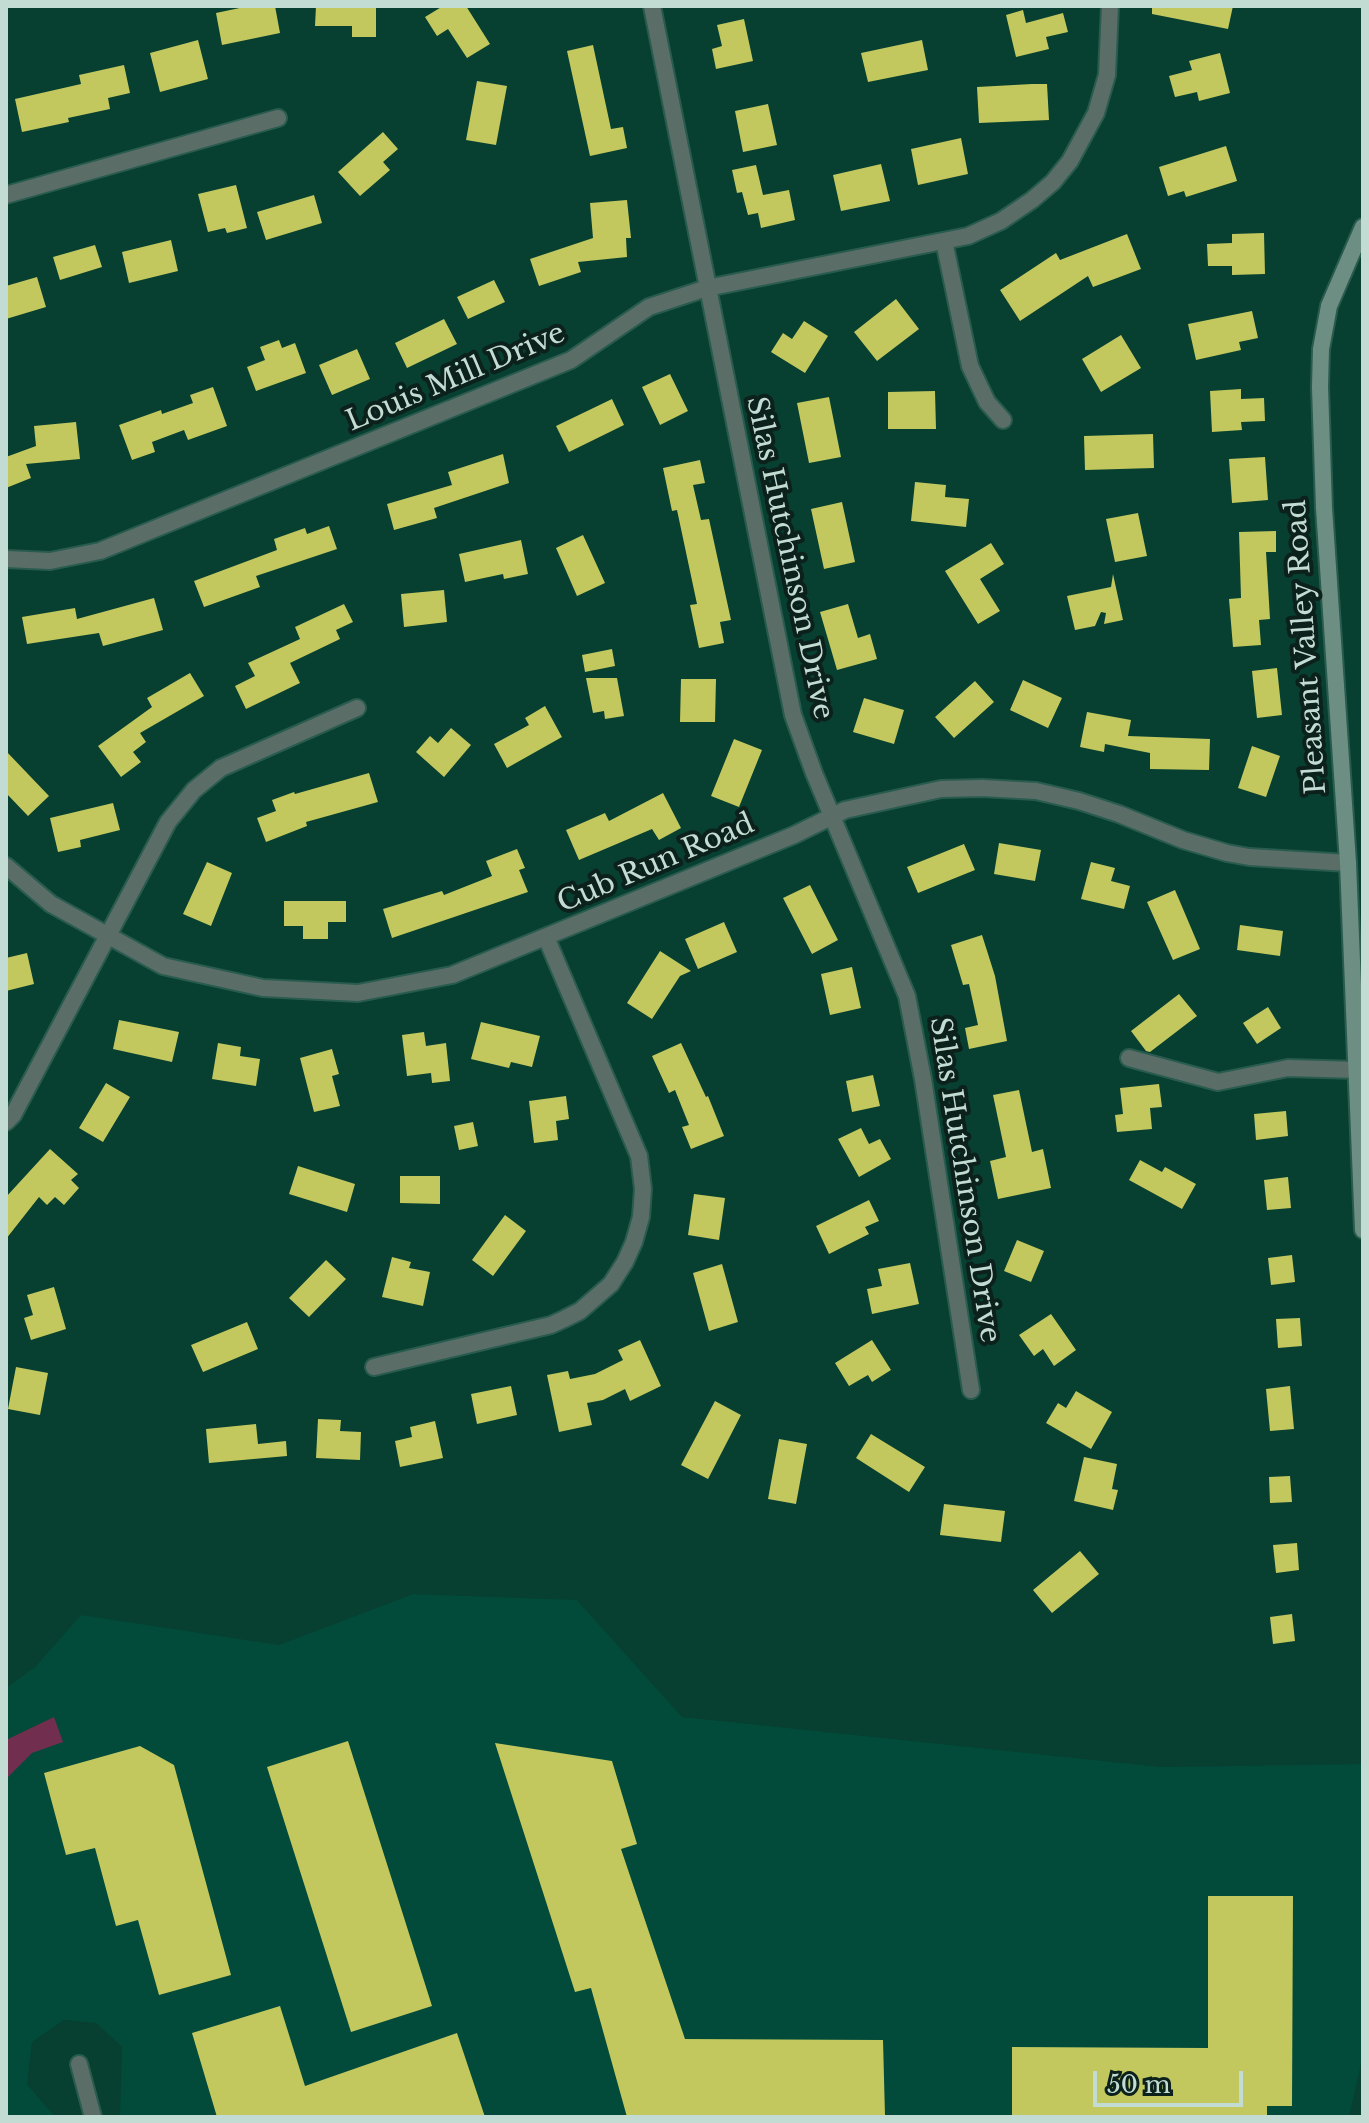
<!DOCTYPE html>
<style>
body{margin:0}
#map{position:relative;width:1369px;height:2123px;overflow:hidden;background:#073f31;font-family:"Libre Baskerville",serif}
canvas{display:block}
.frame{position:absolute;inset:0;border:8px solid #c3dcd3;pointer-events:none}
.scale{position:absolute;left:1093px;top:2071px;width:150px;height:36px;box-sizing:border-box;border:4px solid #c3dcd3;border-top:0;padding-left:10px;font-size:24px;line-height:28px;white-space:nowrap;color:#c3dcd3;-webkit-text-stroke:6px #0c211b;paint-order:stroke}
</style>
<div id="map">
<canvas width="1369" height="2123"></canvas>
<div class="frame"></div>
<div class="scale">50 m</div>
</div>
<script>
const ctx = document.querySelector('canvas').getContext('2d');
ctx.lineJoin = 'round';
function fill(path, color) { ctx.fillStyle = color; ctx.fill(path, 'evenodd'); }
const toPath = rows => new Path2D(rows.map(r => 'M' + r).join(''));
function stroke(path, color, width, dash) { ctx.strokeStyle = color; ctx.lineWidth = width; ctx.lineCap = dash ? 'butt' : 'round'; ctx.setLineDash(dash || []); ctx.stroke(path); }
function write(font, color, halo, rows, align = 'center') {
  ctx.font = font + ' "Libre Baskerville",serif'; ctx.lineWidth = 8; ctx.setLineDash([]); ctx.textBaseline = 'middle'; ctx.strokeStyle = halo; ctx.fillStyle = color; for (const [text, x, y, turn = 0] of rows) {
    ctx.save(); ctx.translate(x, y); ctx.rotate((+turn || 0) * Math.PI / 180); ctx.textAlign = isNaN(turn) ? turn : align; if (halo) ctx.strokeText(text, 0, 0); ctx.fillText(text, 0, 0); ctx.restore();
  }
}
fill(toPath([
 [413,1594,577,1600,682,1717,1161,1767,1363,1764,1361,2064,1349,2117,120,2117,122,2047,96,2023,64,2020,32,2042,27,2084,55,2117,6,2117,6,1688,35,1667,81,1615,279,1645]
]), '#024a3a');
fill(toPath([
 [54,1717,63,1742,32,1753,6,1779,6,1740]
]), '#722e4f');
fill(toPath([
 [249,6,275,6,280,33,222,45,216,13],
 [316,6,376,6,376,37,352,37,352,26,315,26],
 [443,6,466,6,490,44,467,58,448,29,437,36,425,17],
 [1152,6,1233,6,1228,29,1152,14],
 [1023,10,1026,23,1063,13,1068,32,1046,37,1049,49,1016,57,1006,15],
 [744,19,753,61,716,69,712,49,722,46,717,25],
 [198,40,208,79,160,92,150,53],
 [922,40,928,70,868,82,861,53],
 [593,45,611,129,623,127,627,148,590,156,567,51],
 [1220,53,1230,93,1199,101,1197,92,1175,97,1169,76,1192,70,1189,61],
 [124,65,130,93,108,98,110,109,68,118,69,122,22,132,15,99,81,84,79,75],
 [477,81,507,86,496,145,466,140],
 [1032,84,1047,84,1049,120,979,123,977,87],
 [768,104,777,145,743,152,735,111],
 [383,132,398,149,383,162,390,170,360,196,338,172],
 [961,138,968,174,918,185,911,149],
 [1226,146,1237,181,1186,197,1184,191,1168,196,1159,167],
 [881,164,890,201,841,211,833,175],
 [756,165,763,195,789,190,795,220,761,228,758,213,748,215,742,192,737,193,732,170],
 [236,185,247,228,227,233,225,228,208,232,198,194],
 [314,195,322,223,266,240,257,212],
 [627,200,631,238,626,238,627,257,578,262,581,272,539,286,530,259,593,238,590,203],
 [1264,233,1265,274,1232,275,1232,266,1208,266,1207,244,1232,243,1232,234],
 [1127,234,1141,269,1093,287,1088,276,1020,321,1000,290,1056,253,1060,260],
 [171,240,178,271,129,283,122,252],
 [95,245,102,267,60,280,53,257],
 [37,277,46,307,6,319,6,286],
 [494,280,505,302,468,319,457,297],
 [896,299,919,329,877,361,854,332],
 [1252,311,1258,338,1239,342,1241,350,1196,360,1188,324],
 [444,319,457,344,407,368,395,343],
 [804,321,828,336,805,373,771,352,783,333,792,339],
 [1121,335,1141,368,1101,392,1082,359],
 [279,340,282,348,295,343,306,373,256,391,247,367,265,360,260,347],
 [357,349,370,379,332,395,319,365],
 [670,374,688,411,660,425,642,387],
 [213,387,227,426,188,440,184,430,152,442,155,452,132,460,119,425,161,410,162,414,193,403,190,395],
 [1241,389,1241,399,1264,398,1265,421,1241,422,1242,430,1212,432,1210,391],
 [935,391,936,429,888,429,888,392],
 [829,397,841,457,809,463,797,403],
 [612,399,624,425,569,452,556,426],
 [76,422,80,459,26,464,31,478,6,488,6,457,36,446,34,426],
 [1153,434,1154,468,1085,470,1084,436],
 [503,454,509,483,434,508,437,518,394,530,387,504,452,485,448,472],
 [1265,457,1268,500,1232,503,1229,459],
 [700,460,705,483,693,485,701,520,709,519,731,620,720,622,724,643,699,648,690,605,697,604,677,510,672,511,663,468],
 [915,482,946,485,945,497,969,499,966,527,911,521],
 [842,502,855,562,824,569,811,509],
 [1138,513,1147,556,1115,562,1106,519],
 [329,526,337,549,256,576,260,587,204,607,194,581,277,550,274,539,305,528,307,534],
 [1276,531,1276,552,1266,552,1270,619,1259,620,1261,645,1233,647,1229,599,1241,598,1239,532],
 [583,535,605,583,577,596,556,548],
 [521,540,528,574,504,579,503,574,465,582,459,554],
 [991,543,1004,564,980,579,1000,611,978,624,945,571],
 [1113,574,1123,620,1104,624,1106,613,1101,612,1095,626,1075,630,1067,596,1111,587],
 [444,590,447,622,404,627,401,594],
 [154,598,163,630,103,646,99,633,27,644,22,617,75,608,77,619],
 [344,604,353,622,336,630,340,639,290,663,300,683,246,709,235,686,255,676,248,663,300,639,295,627],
 [848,604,858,638,870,634,877,659,837,670,820,612],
 [612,649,615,666,585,672,582,655],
 [1277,668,1282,715,1257,718,1252,671],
 [190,673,204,696,140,733,146,742,133,752,141,762,121,777,98,746,152,707,147,698],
 [586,678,617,678,624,716,605,719,604,711,593,713],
 [681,679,716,679,715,722,680,722],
 [1023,680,1062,698,1048,728,1010,710],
 [975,681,994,702,954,738,935,717],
 [864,698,904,710,894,744,853,732],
 [545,706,562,737,507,768,494,744,529,725,525,718],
 [1087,712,1131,720,1128,736,1210,739,1209,770,1150,769,1150,753,1105,744,1104,752,1080,747],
 [451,728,471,745,444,777,416,752,430,736,438,743],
 [734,739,762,750,739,807,711,796],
 [1252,746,1280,756,1266,797,1238,788],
 [6,751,49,796,28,816,6,793],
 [369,773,378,802,306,822,307,826,266,842,257,818,276,811,272,800,294,792,295,794],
 [663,793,681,828,659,840,652,829,579,860,566,830,605,813,609,821],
 [113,803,120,830,80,840,81,847,58,852,50,818],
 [999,843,1041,850,1035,881,994,874],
 [964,844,975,870,918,893,907,867],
 [517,849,525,868,519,870,528,892,392,938,383,909,442,891,444,895,492,876,486,861],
 [207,862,232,873,211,926,183,914],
 [1091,862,1115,868,1111,881,1130,886,1124,909,1081,899],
 [810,885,838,940,812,954,783,898],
 [1175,890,1200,949,1173,960,1147,902],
 [284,901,346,901,346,922,328,922,328,939,303,939,303,926,284,926],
 [724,922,737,952,698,969,685,939],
 [1240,925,1283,931,1280,956,1237,950],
 [982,935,995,976,1007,1041,969,1049,965,1028,978,1025,969,984,963,985,951,945],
 [660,951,691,971,680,976,652,1019,627,1003],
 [27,953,34,984,6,991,6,958],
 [852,967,861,1008,830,1015,821,974],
 [1179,994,1197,1016,1150,1052,1146,1051,1131,1031],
 [1268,1007,1281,1028,1257,1044,1243,1023],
 [119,1020,179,1032,172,1062,113,1049],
 [481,1022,540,1036,532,1067,511,1062,509,1068,471,1059],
 [424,1032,426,1046,446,1043,450,1081,432,1083,431,1073,407,1076,402,1035],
 [218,1043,241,1047,240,1056,260,1059,256,1086,212,1079],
 [681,1043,706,1097,708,1096,724,1136,691,1149,682,1127,689,1125,675,1090,669,1093,652,1056],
 [332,1049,339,1074,332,1076,340,1106,314,1112,300,1058],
 [873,1075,880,1106,852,1112,846,1081],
 [106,1083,130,1097,103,1142,79,1128],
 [1159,1084,1162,1107,1150,1108,1152,1129,1117,1132,1115,1115,1123,1114,1120,1088],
 [1019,1090,1032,1152,1043,1149,1051,1188,998,1199,990,1161,1006,1157,993,1095],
 [566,1096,569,1119,556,1121,558,1140,534,1143,529,1101],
 [1286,1111,1288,1136,1256,1140,1254,1114],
 [473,1122,478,1146,459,1150,454,1126],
 [861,1128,869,1144,880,1139,891,1159,859,1177,838,1139],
 [50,1149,78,1174,71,1180,79,1188,64,1205,55,1197,47,1205,39,1197,6,1239,6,1197],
 [1140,1160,1162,1172,1165,1167,1196,1184,1182,1209,1129,1180],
 [298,1166,355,1184,347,1212,289,1194],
 [400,1176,440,1176,440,1204,400,1203],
 [1288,1177,1291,1208,1267,1210,1264,1180],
 [694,1194,725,1198,719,1240,688,1235],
 [869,1200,879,1221,865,1227,869,1234,829,1254,816,1226],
 [505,1215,526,1231,493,1276,472,1260],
 [1017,1240,1044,1251,1031,1282,1004,1271],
 [1292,1255,1295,1282,1271,1285,1268,1258],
 [392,1257,411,1262,409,1268,430,1272,423,1306,382,1297],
 [326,1260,346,1279,309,1317,289,1298],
 [910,1263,919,1304,872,1314,867,1289,882,1286,878,1269],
 [722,1264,738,1322,709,1331,693,1273],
 [54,1287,66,1329,31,1340,24,1318,33,1315,27,1295],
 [1051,1314,1076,1350,1054,1366,1043,1349,1034,1356,1019,1335],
 [1300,1318,1302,1346,1278,1348,1276,1319],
 [247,1322,258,1349,203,1372,191,1345],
 [640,1340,661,1386,630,1401,625,1389,603,1400,587,1403,592,1425,559,1432,547,1375,568,1371,570,1379,595,1374,623,1360,618,1350],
 [872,1340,891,1370,872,1382,868,1375,849,1386,835,1363],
 [16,1367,48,1373,40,1415,8,1409],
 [511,1386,517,1415,477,1424,471,1394],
 [1290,1386,1294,1429,1270,1431,1266,1389],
 [1076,1391,1112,1412,1091,1449,1046,1423,1058,1403,1066,1408],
 [715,1401,741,1415,708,1479,681,1465],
 [318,1419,341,1420,340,1431,361,1432,360,1460,316,1458],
 [435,1421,443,1458,400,1467,395,1441,412,1437,410,1427],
 [256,1424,258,1444,286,1441,287,1456,209,1463,206,1429],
 [871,1434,925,1467,909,1492,856,1458],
 [779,1439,807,1444,796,1504,768,1499],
 [1084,1457,1117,1464,1112,1489,1118,1490,1113,1510,1074,1501],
 [1290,1476,1292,1502,1270,1503,1269,1477],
 [944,1504,1005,1511,1001,1542,940,1535],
 [1297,1543,1299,1570,1276,1573,1273,1545],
 [1080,1551,1099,1574,1052,1613,1033,1590],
 [1292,1614,1295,1641,1273,1644,1270,1617],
 [348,1741,432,2006,351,2032,267,1767],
 [495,1743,612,1761,637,1844,621,1849,685,2039,883,2040,885,2116,627,2117,591,1988,575,1992],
 [140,1746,174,1765,231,1975,159,1995,138,1920,116,1926,95,1848,66,1855,44,1773],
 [1208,1896,1293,1896,1292,2106,1267,2106,1267,2117,1012,2117,1012,2047,1208,2048],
 [280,2006,305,2086,457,2033,485,2117,217,2117,192,2033]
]), '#c2c85e');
const street = toPath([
 [652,6,793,715,814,773,907,996,923,1079,971,1390],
 [6,195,278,118],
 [944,241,970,366,987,402,1003,420],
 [6,559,50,561,100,551,571,360,649,307,707,288,968,236,1001,221,1032,200,1053,182,1070,161,1096,113,1107,75,1110,6],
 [6,866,51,904,163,966,263,988,358,993,452,975,794,835,845,810,941,789,982,788,1036,791,1079,801,1119,814,1183,840,1227,853,1249,857,1348,863],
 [1129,1058,1218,1082,1288,1068,1357,1070],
 [6,1122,13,1115,168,822,194,790,221,768,357,708],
 [374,1367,551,1325,564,1319,580,1311,611,1284,625,1262,634,1242,641,1217,643,1189,639,1156,546,937],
 [79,2064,93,2117]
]);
const secondary = toPath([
 [1363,227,1329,306,1321,349,1320,387,1324,508,1348,863,1363,1230]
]);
stroke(street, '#295b4e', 20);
stroke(secondary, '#295b4e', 20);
stroke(street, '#5a6e67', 16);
stroke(secondary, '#6d8e82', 16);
write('28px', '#c3dcd3', '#0c211b', [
 ["Louis Mill Drive",456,378,-23],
 ["Silas Hutchinson Drive",789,558,78],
 ["Pleasant Valley Road",1307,647,-94],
 ["Cub Run Road",656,864,-23],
 ["Silas Hutchinson Drive",964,1180,81]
]);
</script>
